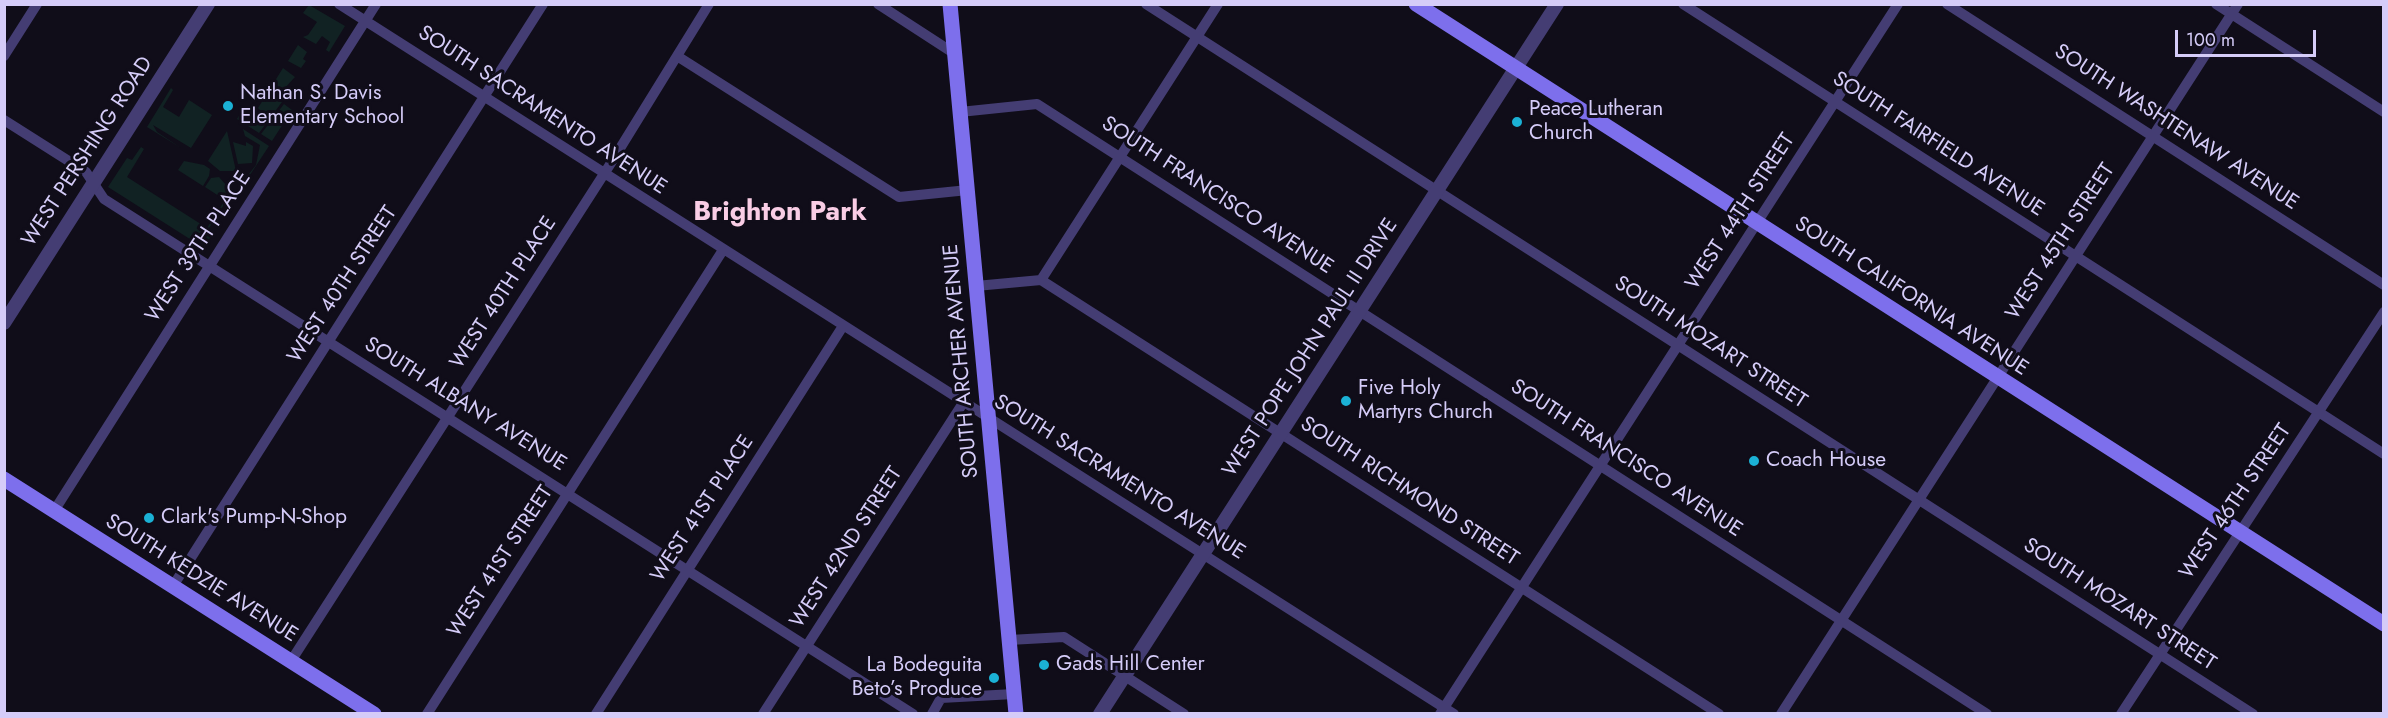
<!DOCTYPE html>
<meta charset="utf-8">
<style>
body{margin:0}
#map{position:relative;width:2388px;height:718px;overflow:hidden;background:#100d19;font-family:Jost,sans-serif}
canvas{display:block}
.frame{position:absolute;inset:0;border:6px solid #d5ccf8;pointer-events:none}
.scale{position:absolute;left:2175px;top:30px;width:141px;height:27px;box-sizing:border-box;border:3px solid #d5ccf8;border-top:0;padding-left:8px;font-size:18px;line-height:21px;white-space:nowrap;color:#d5ccf8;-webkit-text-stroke:4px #100d19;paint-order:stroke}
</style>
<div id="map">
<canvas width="2388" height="718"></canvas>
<div class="frame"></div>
<div class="scale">100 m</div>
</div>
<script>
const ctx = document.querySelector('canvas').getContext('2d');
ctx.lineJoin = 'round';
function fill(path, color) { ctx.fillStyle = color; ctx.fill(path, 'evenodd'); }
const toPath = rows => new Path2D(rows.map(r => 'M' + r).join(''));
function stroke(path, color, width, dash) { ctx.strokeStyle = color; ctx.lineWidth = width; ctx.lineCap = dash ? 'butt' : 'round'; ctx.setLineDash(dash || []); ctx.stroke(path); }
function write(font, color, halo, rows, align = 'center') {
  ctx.font = font + ' Jost,sans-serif'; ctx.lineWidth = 6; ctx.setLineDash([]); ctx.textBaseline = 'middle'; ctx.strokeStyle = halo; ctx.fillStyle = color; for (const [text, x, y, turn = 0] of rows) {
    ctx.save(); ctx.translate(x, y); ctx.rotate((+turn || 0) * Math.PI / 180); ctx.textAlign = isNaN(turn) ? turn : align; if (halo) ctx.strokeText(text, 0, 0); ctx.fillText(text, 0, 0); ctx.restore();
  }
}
fill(toPath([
 [309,5,345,26,329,52,326,50,330,42,322,36,316,44,303,37,308,35,317,22,303,13],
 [298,45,307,52,303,59,306,61,301,68,288,61],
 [283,68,295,77,283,90,273,84],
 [171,88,173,90,163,107,179,117,189,100,212,115,191,148,153,125,157,132,181,148,147,127],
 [268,92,282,102,259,133,237,119,241,112,255,120,261,111,258,108],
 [284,104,292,110,272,141,261,134],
 [243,129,269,146,244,184,245,179,256,165,260,145,245,136],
 [227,131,236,171,220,171,208,161],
 [233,142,246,146,246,142,253,146,252,163,238,164],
 [141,147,144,149,127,177,207,228,225,200,205,187,211,178,219,177,232,192,209,228,214,231,204,248,108,187,127,158,132,160],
 [184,161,204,165,210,169,209,176,203,186,178,170]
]), '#112223');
stroke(toPath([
 [339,4,1454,714],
 [878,4,955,54],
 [1146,4,2253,714],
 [1683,4,2384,454],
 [1947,4,2384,285],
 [2216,4,2384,112],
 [4,56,37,4],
 [677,56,899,197,968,190],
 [960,112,1037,104,1987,714],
 [4,120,86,172,104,199,913,714],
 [1041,280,1218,4],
 [976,286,1041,280,1719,714],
 [54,511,376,4],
 [173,586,543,4],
 [1009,640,1064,637,1184,714],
 [291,661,611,163,709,4],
 [427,714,723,250],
 [596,714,843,326],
 [763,714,963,403],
 [932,714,941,698,1014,694],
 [1440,714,1898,4],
 [1781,714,2238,4],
 [2121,714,2384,312]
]), '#443d73', 10);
stroke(toPath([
 [4,323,208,4],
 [1100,714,1557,4]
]), '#443d73', 14);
stroke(toPath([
 [950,4,1016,714],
 [1416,4,2384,624],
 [4,479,374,714]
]), '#7d6fec', 15);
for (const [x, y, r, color] of [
 [228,106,6,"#1bb1d5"],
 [1517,122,6,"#1bb1d5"],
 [1346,401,6,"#1bb1d5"],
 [1754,461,6,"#1bb1d5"],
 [149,518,6,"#1bb1d5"],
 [1044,665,6,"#1bb1d5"],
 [994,678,6,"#1bb1d5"]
]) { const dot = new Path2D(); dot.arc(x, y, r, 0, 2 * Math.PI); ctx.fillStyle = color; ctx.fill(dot); stroke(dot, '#100d19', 2); }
write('21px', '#d5ccf8', '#100d19', [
 ["Nathan S. Davis",240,94],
 ["Elementary School",240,118],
 ["Peace Lutheran",1529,110],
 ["Church",1529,134],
 ["Five Holy",1358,389],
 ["Martyrs Church",1358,413],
 ["Coach House",1766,461],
 ["Clark's Pump-N-Shop",161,518],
 ["Gads Hill Center",1056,665],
 ["La Bodeguita",982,666,"right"],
 ["Beto’s Produce",982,690,"right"]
], 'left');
write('21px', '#d5ccf8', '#100d19', [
 ["SOUTH SACRAMENTO AVENUE",542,111,33],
 ["SOUTH WASHTENAW AVENUE",2176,128,33],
 ["SOUTH FAIRFIELD AVENUE",1938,145,33],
 ["WEST PERSHING ROAD",88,152,-57],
 ["SOUTH FRANCISCO AVENUE",1217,196,33],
 ["WEST 44TH STREET",1741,212,-57],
 ["WEST 45TH STREET",2061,242,-57],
 ["WEST 39TH PLACE",199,247,-57],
 ["WEST 40TH STREET",343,285,-57],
 ["WEST 40TH PLACE",504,293,-57],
 ["SOUTH CALIFORNIA AVENUE",1911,297,33],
 ["SOUTH MOZART STREET",1710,343,33],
 ["WEST POPE JOHN PAUL II DRIVE",1311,348,-57],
 ["SOUTH ARCHER AVENUE",962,361,-95],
 ["SOUTH ALBANY AVENUE",465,405,32],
 ["SOUTH FRANCISCO AVENUE",1626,459,33],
 ["SOUTH SACRAMENTO AVENUE",1119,478,32],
 ["SOUTH RICHMOND STREET",1409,492,33],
 ["WEST 46TH STREET",2236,502,-56],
 ["WEST 41ST PLACE",703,509,-57],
 ["WEST 42ND STREET",847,548,-57],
 ["WEST 41ST STREET",501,562,-57],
 ["SOUTH KEDZIE AVENUE",201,579,32],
 ["SOUTH MOZART STREET",2119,605,33]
]);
write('bold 27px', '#f9cde5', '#100d19', [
 ["Brighton Park",780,213]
]);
</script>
